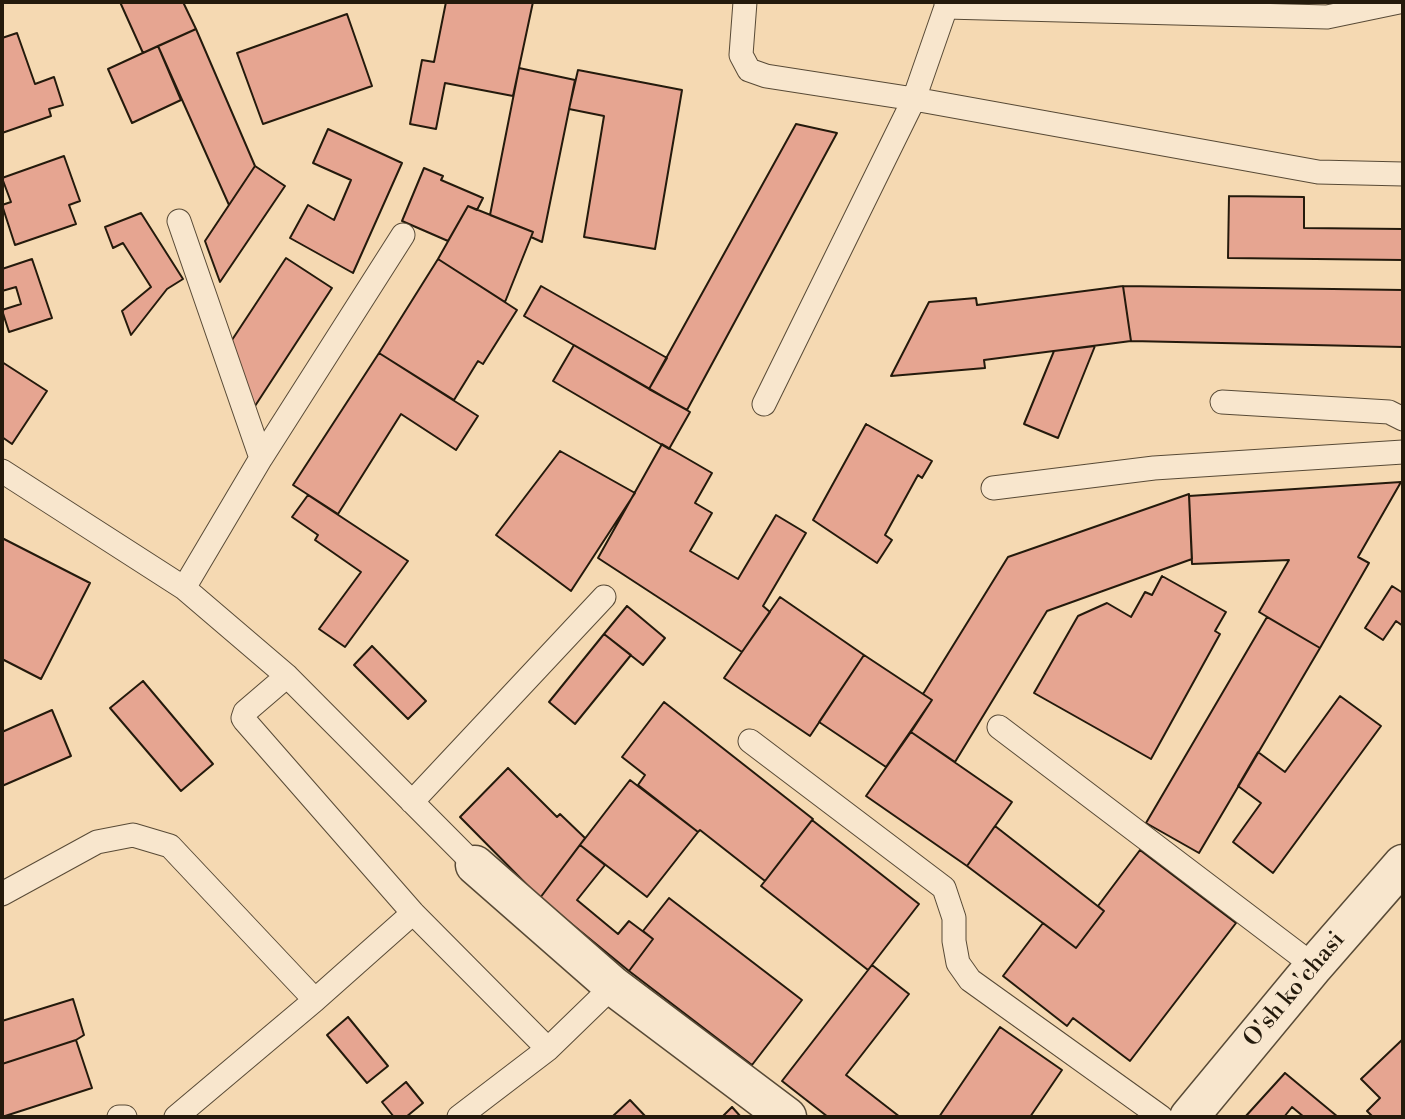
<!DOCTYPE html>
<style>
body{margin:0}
#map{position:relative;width:1405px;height:1119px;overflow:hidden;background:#f5d9b2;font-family:"Libre Bodoni",serif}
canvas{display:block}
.frame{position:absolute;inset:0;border:4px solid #241a0c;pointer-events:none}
</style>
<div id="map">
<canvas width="1405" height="1119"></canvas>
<div class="frame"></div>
</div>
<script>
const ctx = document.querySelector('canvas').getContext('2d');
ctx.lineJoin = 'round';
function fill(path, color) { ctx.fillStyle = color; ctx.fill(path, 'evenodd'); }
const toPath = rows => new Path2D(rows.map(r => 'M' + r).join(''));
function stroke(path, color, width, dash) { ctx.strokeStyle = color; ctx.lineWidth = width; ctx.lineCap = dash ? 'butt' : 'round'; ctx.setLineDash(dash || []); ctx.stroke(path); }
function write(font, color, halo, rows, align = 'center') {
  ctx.font = font + ' "Libre Bodoni",serif'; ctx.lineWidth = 5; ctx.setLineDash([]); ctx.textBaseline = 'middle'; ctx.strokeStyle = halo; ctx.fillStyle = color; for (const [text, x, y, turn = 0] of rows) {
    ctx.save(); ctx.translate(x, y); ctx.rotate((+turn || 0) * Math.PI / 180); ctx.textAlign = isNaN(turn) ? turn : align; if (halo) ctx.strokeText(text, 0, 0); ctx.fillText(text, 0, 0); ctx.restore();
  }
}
const building = toPath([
 [120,2,183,2,196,29,143,53,120,2],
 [446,2,533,2,513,96,445,83,436,129,410,124,422,60,434,62,446,2],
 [347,14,372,86,263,124,237,53,347,14],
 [196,29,255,166,229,205,158,46,196,29],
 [17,33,35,84,54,77,63,105,49,109,51,116,2,133,2,38,17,33],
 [158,46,181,100,132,123,108,69,158,46],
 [519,68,575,80,542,242,531,237,533,232,490,215,519,68],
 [578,70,682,90,655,249,584,237,604,116,569,109,578,70],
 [796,124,837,133,687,410,649,389,796,124],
 [328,129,402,163,353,273,290,238,308,205,334,220,351,180,313,163,328,129],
 [64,156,80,201,69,205,76,224,15,245,2,205,11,202,2,178,64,156],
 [255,166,285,186,220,282,205,241,255,166],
 [424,168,443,176,441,180,483,198,477,210,468,206,448,241,402,221,424,168],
 [1229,196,1304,197,1304,228,1403,229,1403,260,1228,258,1229,196],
 [468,206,533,232,505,302,438,259,468,206],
 [141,213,183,279,167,289,131,335,122,311,151,287,123,243,113,248,105,227,141,213],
 [286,258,332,288,255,406,228,346,286,258],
 [32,259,52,318,9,332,2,310,21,304,16,287,2,291,2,269,32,259],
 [438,259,517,310,483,364,478,361,454,400,379,353,438,259],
 [541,286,667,358,649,389,524,316,541,286],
 [1123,286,1131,341,984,360,985,368,891,376,929,302,976,298,977,305,1123,286],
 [1123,286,1403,290,1403,347,1131,341,1123,286],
 [574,345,690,412,669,449,553,381,574,345],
 [1095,346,1058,438,1024,424,1054,351,1095,346],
 [379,353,478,416,456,450,401,414,338,514,293,485,379,353],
 [2,362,47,391,12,444,2,437,2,362],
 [866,424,932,461,922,478,918,475,885,535,892,540,877,563,813,520,866,424],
 [662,444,712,473,695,503,712,513,690,551,738,579,776,515,806,533,763,606,770,612,742,652,598,558,662,444],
 [560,451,635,493,571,591,496,535,560,451],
 [1401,482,1358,557,1369,563,1320,648,1259,612,1289,560,1192,564,1189,496,1401,482],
 [1189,494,1192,559,1047,611,955,762,911,732,932,700,923,694,1008,557,1189,494],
 [308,495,408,561,345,647,319,629,361,572,315,540,318,535,292,517,308,495],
 [2,538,90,583,41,679,2,659,2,538],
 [1162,576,1226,612,1215,631,1220,634,1151,759,1034,693,1078,616,1107,603,1131,617,1145,592,1152,595,1162,576],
 [1392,586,1403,593,1403,626,1396,621,1383,640,1365,628,1392,586],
 [780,597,864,655,810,736,724,678,780,597],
 [627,606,665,638,643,665,604,634,627,606],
 [1267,617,1320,648,1199,853,1146,823,1267,617],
 [604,634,631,655,575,724,549,702,604,634],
 [372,646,426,701,408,719,354,665,372,646],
 [864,655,932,700,886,767,819,722,864,655],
 [143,681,213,764,181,791,110,708,143,681],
 [1340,696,1381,726,1273,873,1233,842,1261,803,1238,786,1258,752,1285,772,1340,696],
 [664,702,813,819,765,881,700,830,698,832,638,785,645,775,622,757,664,702],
 [52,710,71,756,2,786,2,732,52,710],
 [911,732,1012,802,967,866,866,796,911,732],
 [508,768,557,817,560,814,585,838,540,898,460,817,508,768],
 [630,780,698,832,647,897,580,845,630,780],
 [812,820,919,904,868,970,761,886,812,820],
 [995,826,1104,911,1076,948,967,866,995,826],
 [580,845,605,865,577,900,618,934,629,921,653,939,629,971,540,898,580,845],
 [1140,850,1236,923,1130,1061,1073,1018,1067,1026,1003,976,1043,923,1076,948,1104,911,1098,906,1140,850],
 [669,898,802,1000,752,1065,629,971,653,939,643,931,669,898],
 [872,965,909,994,846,1075,900,1117,828,1117,782,1081,872,965],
 [73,999,84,1035,76,1040,2,1064,2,1021,73,999],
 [348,1017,388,1066,367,1083,327,1035,348,1017],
 [1000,1027,1062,1070,1030,1117,939,1117,1000,1027],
 [1403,1039,1403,1117,1373,1117,1367,1111,1380,1098,1361,1079,1403,1039],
 [76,1040,92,1088,2,1117,2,1064,76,1040],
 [1285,1073,1338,1117,1304,1117,1292,1107,1284,1117,1245,1117,1285,1073],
 [406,1082,423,1103,406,1117,394,1117,382,1102,406,1082],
 [630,1100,646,1117,613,1116,630,1100],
 [732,1107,741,1117,722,1117,732,1107]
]);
fill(building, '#e6a591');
stroke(building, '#241a0c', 2);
const lane = toPath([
 [745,2,741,55,749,70,766,76,914,99,1318,172,1403,174],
 [946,7,1327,17,1399,2],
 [179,221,261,458],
 [403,235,261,458,184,588,287,676,475,865],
 [1222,402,1389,412,1403,419],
 [764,404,914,99,946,7,946,2],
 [2,471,184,588],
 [993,488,1154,468,1403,452],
 [287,676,245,712,243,718,245,721,413,913,548,1049],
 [999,727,1314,966],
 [750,741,944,888,954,918,954,941,958,963,970,980,1161,1117],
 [412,802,604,597],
 [2,894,97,842,133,835,170,846,315,1000],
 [119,1117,125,1117],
 [176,1117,315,1000,413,913],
 [459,1117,548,1049,613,986]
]);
const street = toPath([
 [475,865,613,986,787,1117],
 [1189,1117,1314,966,1403,864]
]);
stroke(lane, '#584a36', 25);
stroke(street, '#584a36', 41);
stroke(lane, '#f8e6cd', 23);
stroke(street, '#f8e6cd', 38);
write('24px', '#241a0c', '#f8e6cd', [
 ["O'sh ko'chasi",1295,990,-50]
]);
</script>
